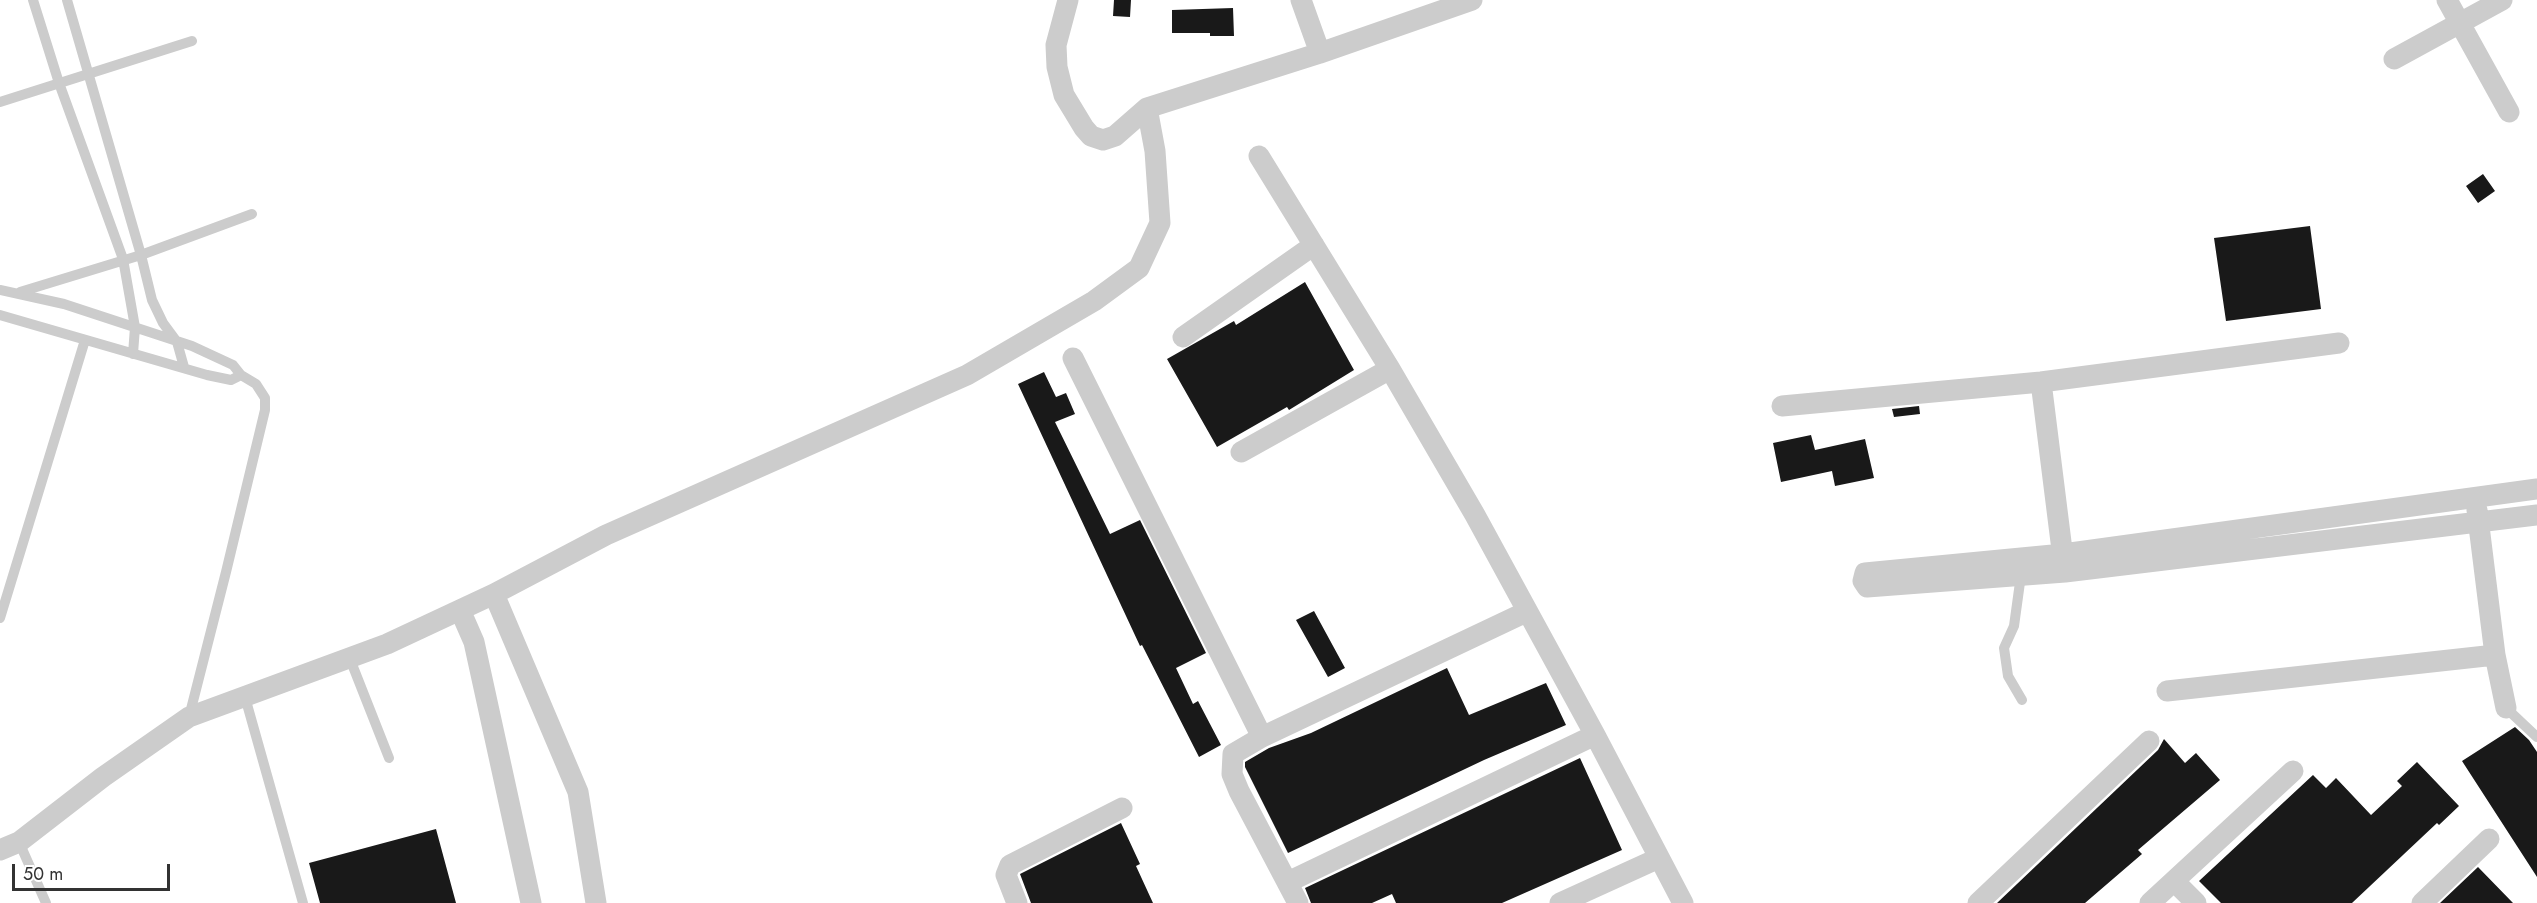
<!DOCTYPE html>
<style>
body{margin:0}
#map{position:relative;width:2537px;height:903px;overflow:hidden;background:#fff;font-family:Jost,sans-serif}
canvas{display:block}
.scale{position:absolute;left:12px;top:864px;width:158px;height:27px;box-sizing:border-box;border:3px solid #323232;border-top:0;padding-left:8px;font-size:18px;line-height:21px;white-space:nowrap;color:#323232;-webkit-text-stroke:4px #fff;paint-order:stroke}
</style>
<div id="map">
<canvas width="2537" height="903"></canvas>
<div class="scale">50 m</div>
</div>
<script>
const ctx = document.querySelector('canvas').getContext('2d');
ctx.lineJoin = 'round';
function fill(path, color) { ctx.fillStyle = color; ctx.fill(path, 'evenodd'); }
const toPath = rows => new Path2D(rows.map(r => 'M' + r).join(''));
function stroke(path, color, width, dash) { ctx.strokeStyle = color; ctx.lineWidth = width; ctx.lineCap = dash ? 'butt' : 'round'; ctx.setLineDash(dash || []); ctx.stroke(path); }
fill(toPath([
 [1114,0,1131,0,1130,17,1113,16],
 [1233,8,1234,36,1210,36,1210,33,1172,33,1172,10],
 [2483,174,2495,191,2478,203,2466,186],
 [2310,226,2321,309,2226,321,2214,238],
 [1305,282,1354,370,1289,410,1287,407,1217,447,1167,359,1234,321,1236,325],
 [1044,372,1056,397,1066,393,1075,414,1055,422,1110,534,1140,520,1206,653,1176,668,1193,704,1198,701,1221,745,1199,757,1142,645,1140,646,1018,384],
 [1919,406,1920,414,1894,417,1892,409],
 [1811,435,1815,450,1865,439,1874,478,1835,486,1832,471,1781,482,1773,443],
 [1314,611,1345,668,1328,677,1296,620],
 [1447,668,1469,715,1546,683,1566,725,1484,760,1288,853,1245,767,1245,762,1269,748,1311,733],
 [2515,727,2529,740,2537,752,2537,877,2462,761],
 [2164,739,2185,763,2196,753,2220,780,2138,850,2142,854,2085,903,1997,903,2158,750],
 [1580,758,1622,850,1502,903,1396,903,1392,894,1372,903,1311,903,1305,888],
 [2417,762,2459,806,2439,825,2437,823,2352,903,2221,903,2199,881,2313,775,2326,788,2336,778,2371,815,2402,786,2397,781],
 [1121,823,1140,864,1136,866,1153,903,1031,903,1020,874],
 [436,829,456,903,320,903,309,863],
 [2478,867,2513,903,2440,903]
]), '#191919');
stroke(toPath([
 [33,0,59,83,123,259,135,327,133,354],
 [67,0,141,255,152,300,163,323,177,342,184,367],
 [0,102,192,41],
 [0,290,64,304,192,346,233,365,241,375,256,384,265,398,265,410,226,572,189,717],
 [20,292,141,255,252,214],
 [0,315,207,375,231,380,241,375],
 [2021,575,2014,626,2004,648,2008,676,2022,700],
 [0,618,85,340],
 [350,659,389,758],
 [245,697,303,903],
 [2506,708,2537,737],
 [19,842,46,903]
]), '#ccc', 10);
stroke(toPath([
 [1068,0,1056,45,1057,67,1064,95,1084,128,1091,136,1103,140,1115,136,1147,108,1320,53,1472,0],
 [1301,0,1320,53],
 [2447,0,2509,112],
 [2394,59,2502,0],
 [1259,156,1390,369,1475,515,1595,735,1683,903],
 [1183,337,1314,245],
 [1073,358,1262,737],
 [2041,382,2064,566],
 [1782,406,2041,382,2339,343],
 [1241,452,1390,369],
 [2537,489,2063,554,1865,573,1863,581,1867,587,2065,572,2537,515],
 [2477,510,2495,655,2506,708],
 [494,594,578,792,596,903],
 [460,610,474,642,531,903],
 [2167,691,2495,655],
 [0,850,19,842,103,777,189,717,387,644,494,594,606,535,967,375,1094,301,1139,268,1160,223,1155,151,1147,108],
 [2174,881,2196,903],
 [1288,882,1595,735],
 [1017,903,1006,875,1010,865,1122,808],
 [1298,903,1239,791,1232,774,1233,754,1262,737,1526,612],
 [1560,903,1659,858],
 [1978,903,2149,741],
 [2150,903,2293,771],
 [2422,903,2489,839]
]), '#ccc', 21);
</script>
